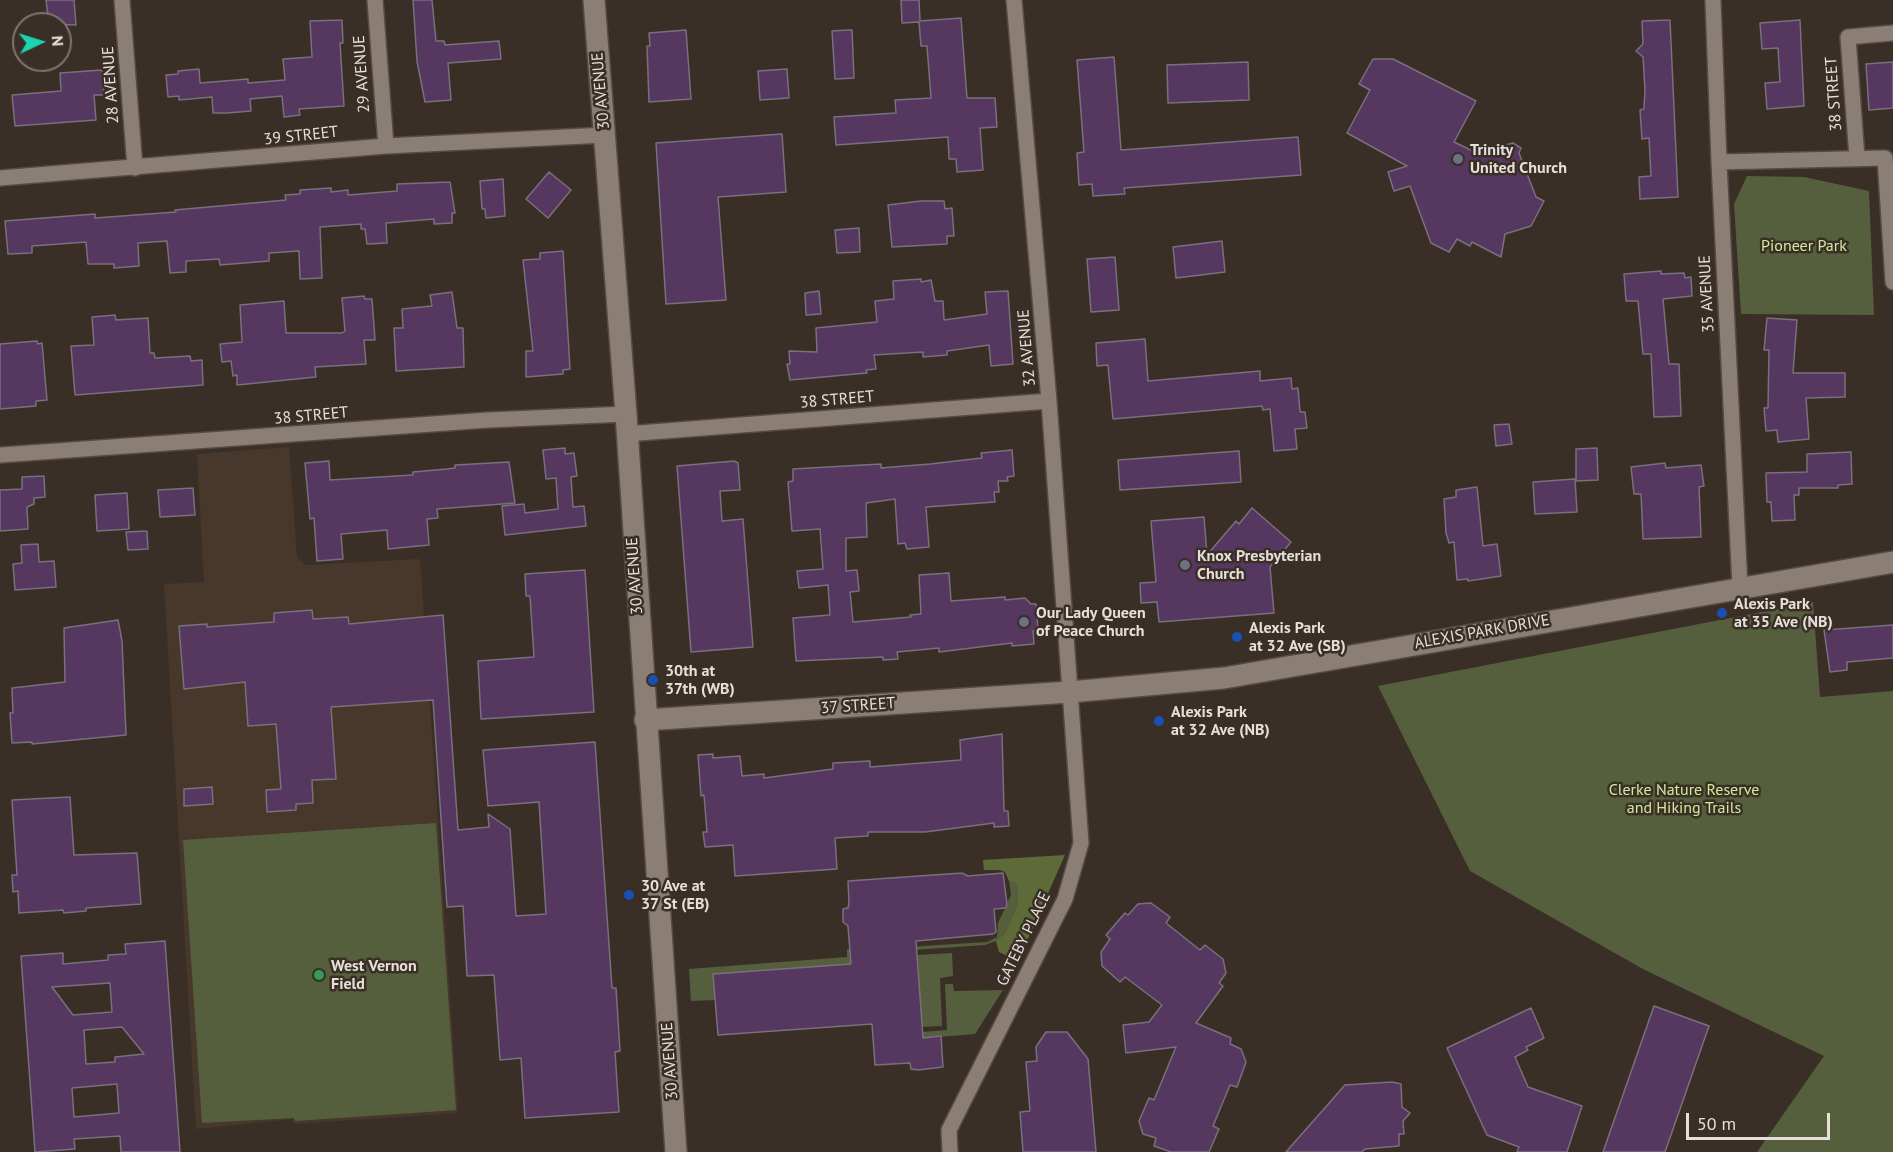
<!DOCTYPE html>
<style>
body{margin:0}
#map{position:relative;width:1893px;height:1152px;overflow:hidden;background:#3a2f26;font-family:"PT Sans",sans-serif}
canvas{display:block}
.north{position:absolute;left:12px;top:12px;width:60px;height:60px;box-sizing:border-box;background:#3a2f26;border:2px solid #7f756e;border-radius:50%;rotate:86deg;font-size:16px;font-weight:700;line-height:24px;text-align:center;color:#e6ded9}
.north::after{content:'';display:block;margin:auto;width:21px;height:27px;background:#1bd5b1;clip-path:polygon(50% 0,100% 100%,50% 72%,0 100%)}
.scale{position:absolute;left:1686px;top:1113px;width:144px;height:27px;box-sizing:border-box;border:3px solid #e6ded9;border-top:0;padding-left:8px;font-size:18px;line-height:21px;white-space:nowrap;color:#e6ded9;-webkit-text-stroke:4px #3a2f26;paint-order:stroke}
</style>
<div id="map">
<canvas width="1893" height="1152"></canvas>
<div class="north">N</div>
<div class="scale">50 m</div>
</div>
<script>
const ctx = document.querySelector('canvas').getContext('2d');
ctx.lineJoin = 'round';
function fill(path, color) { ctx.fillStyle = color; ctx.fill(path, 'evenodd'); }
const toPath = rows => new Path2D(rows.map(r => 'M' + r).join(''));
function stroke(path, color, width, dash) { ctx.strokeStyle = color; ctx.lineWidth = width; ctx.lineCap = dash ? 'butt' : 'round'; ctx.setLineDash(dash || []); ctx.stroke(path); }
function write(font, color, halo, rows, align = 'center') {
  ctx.font = font + ' "PT Sans",sans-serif'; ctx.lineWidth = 5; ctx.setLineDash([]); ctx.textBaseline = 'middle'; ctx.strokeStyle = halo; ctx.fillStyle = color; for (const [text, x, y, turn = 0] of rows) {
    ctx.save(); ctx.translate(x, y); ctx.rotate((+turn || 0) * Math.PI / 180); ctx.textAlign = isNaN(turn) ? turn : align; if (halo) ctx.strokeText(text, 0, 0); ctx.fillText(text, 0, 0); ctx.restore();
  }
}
fill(toPath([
 [289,447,297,558,305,565,420,559,458,1113,294,1124,293,1119,196,1129,164,584,204,582,197,454]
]), '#48382c');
fill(toPath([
 [1747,176,1804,177,1869,191,1874,315,1741,314,1734,204],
 [1813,602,1820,697,1893,691,1893,1152,1757,1152,1824,1056,1643,969,1470,871,1378,686],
 [436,823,456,1110,295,1121,294,1118,202,1123,183,840],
 [1009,881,1018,883,1018,904,1005,933,996,941,985,945,899,951,900,956,952,953,953,976,940,978,942,1026,922,1027,715,1000,691,1001,689,969,847,957,847,949,857,948,858,950,987,942,997,937,998,923,1011,895],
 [945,984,953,984,954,991,1003,990,975,1034,875,1042,874,1036,947,1030]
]), '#565f3d');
fill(toPath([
 [1065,855,1018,961,999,952,996,941,1005,933,1018,904,1018,884,1009,881,1005,872,1000,870,984,870,983,860]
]), '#5e6b38');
const building = toPath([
 [46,0,74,0,76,25,49,24,46,0],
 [413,0,432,0,436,41,444,41,445,45,499,41,501,59,448,63,451,100,425,102,417,61,413,0],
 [901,0,919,0,920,21,961,18,967,98,995,98,997,127,980,128,983,170,957,172,956,159,949,159,948,137,836,145,834,117,896,113,895,100,931,98,927,46,921,46,919,22,902,23,901,0],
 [342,20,343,43,340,43,344,106,299,109,300,115,284,117,282,96,250,99,251,111,227,113,213,113,212,97,179,100,179,96,168,97,166,75,178,74,178,71,199,69,200,83,248,79,248,83,285,80,283,59,312,57,310,21,342,20],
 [1670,20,1678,197,1640,199,1639,177,1651,176,1649,138,1642,139,1640,110,1644,109,1645,90,1643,57,1636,51,1643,44,1642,21,1670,20],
 [1800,20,1804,106,1767,109,1765,83,1780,82,1778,48,1762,49,1760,23,1800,20],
 [686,30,691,99,649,102,647,46,650,46,649,33,686,30],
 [848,30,852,30,854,78,835,79,832,31,848,30],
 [1114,57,1121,150,1298,137,1301,175,1124,188,1125,194,1093,196,1092,184,1079,185,1077,153,1084,152,1077,60,1114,57],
 [1373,59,1393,59,1476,101,1454,142,1477,153,1513,143,1521,148,1519,153,1536,197,1544,201,1531,226,1505,234,1501,257,1472,242,1470,246,1457,239,1449,252,1431,243,1410,186,1394,191,1388,172,1407,166,1347,133,1370,90,1359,84,1373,59],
 [1248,62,1249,100,1168,103,1167,65,1248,62],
 [1893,62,1893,108,1869,110,1866,64,1893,62],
 [787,69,789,98,760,100,758,71,787,69],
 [102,70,104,95,94,95,96,120,15,126,12,95,61,91,60,73,102,70],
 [782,134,786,192,718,197,726,300,666,304,656,143,782,134],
 [549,172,571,190,548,218,526,199,549,172],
 [503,179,505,216,486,218,485,209,482,209,480,181,503,179],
 [450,182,455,213,452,213,452,223,434,224,434,219,386,223,387,243,367,244,365,229,361,229,361,224,320,227,322,278,300,279,299,251,269,253,269,261,220,265,219,259,186,261,186,272,170,273,167,241,138,243,139,266,114,268,114,264,88,264,86,242,32,246,32,253,8,254,5,221,95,214,95,218,176,212,175,210,286,200,285,195,300,194,300,190,331,188,331,192,348,190,348,195,397,191,397,184,450,182],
 [921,201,944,201,945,209,952,208,954,236,947,236,947,244,892,247,888,205,921,201],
 [859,228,860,252,837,253,835,230,859,228],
 [1222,241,1225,272,1176,278,1173,247,1222,241],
 [563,251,570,369,563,370,563,374,526,377,526,351,533,351,523,260,540,259,540,253,563,251],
 [1115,257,1119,310,1091,312,1087,259,1115,257],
 [1661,271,1661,274,1684,273,1685,278,1691,277,1692,296,1663,299,1669,364,1679,364,1681,416,1654,417,1651,354,1643,354,1638,301,1626,301,1624,274,1661,271],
 [921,279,921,282,931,280,935,301,943,301,944,320,987,314,985,292,1008,291,1013,364,991,366,989,345,947,351,947,355,923,357,923,352,874,355,876,369,866,370,867,373,790,380,787,364,790,364,789,351,817,352,816,328,877,322,875,301,894,299,893,281,921,279],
 [819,291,821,314,806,315,805,293,819,291],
 [452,292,457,328,463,328,464,367,396,371,394,328,403,328,402,309,432,306,430,295,452,292],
 [364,296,365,299,372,299,375,340,364,340,366,364,315,367,316,377,237,385,237,375,233,376,231,361,222,362,220,344,242,342,240,305,284,301,286,333,342,333,345,331,342,298,364,296],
 [115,315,116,320,148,318,150,353,154,353,155,358,190,356,191,361,202,360,203,385,75,395,71,346,94,345,92,317,115,315],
 [1767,318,1797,320,1793,373,1845,373,1845,397,1806,398,1809,439,1778,442,1777,430,1766,431,1764,408,1768,408,1769,350,1764,350,1767,318],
 [1145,339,1148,381,1260,371,1260,381,1291,378,1292,389,1298,388,1300,412,1305,412,1307,428,1295,429,1297,449,1274,451,1270,409,1263,410,1262,406,1113,419,1108,365,1097,366,1096,343,1145,339],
 [37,341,38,344,42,343,47,400,36,401,36,406,0,409,0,344,37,341],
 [1509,424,1512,444,1496,446,1494,425,1509,424],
 [565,448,565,454,574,453,577,476,571,477,573,507,584,506,586,526,505,535,502,506,524,504,525,513,558,509,556,478,546,479,543,450,565,448],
 [1597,448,1598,480,1576,481,1576,449,1597,448],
 [1012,450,1014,476,1007,477,1008,481,998,481,999,492,994,492,995,502,926,507,929,547,907,549,905,543,898,544,895,499,866,503,867,537,846,538,846,571,857,570,859,591,850,592,853,622,911,617,910,615,921,614,919,575,949,573,951,601,1005,597,1005,600,1025,598,1031,604,1036,604,1038,630,1033,631,1034,644,1012,646,1012,643,939,652,939,648,897,652,898,659,883,660,883,657,796,661,793,618,830,615,828,585,799,588,797,571,823,569,820,529,792,531,788,482,793,481,793,469,881,464,881,468,930,464,982,458,981,453,1012,450],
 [1239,451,1241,482,1120,490,1118,460,1239,451],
 [1851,452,1852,484,1838,485,1838,488,1799,488,1799,495,1794,495,1795,520,1772,521,1771,502,1767,502,1766,473,1807,472,1807,454,1851,452],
 [329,461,330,480,413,475,413,472,447,469,455,468,455,465,509,462,515,503,437,509,438,518,427,519,429,545,388,549,387,530,341,534,343,559,317,561,314,518,310,519,305,463,329,461],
 [734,461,738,463,740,490,720,491,722,521,743,519,753,647,691,652,677,466,734,461],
 [1665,463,1666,468,1701,465,1704,486,1699,487,1701,537,1643,539,1641,494,1634,494,1631,467,1665,463],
 [44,476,45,497,34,498,34,504,27,507,28,529,0,531,0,490,22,489,22,477,44,476],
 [1575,479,1577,512,1535,514,1533,482,1575,479],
 [1477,487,1483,546,1497,544,1501,576,1468,581,1468,579,1457,580,1454,542,1449,543,1446,533,1444,499,1456,497,1456,490,1477,487],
 [193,488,195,515,160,517,158,490,193,488],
 [127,493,129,529,97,531,95,495,127,493],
 [1252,508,1291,542,1270,567,1274,613,1159,622,1157,602,1141,603,1140,583,1156,582,1151,521,1204,517,1207,555,1236,521,1239,524,1252,508],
 [147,531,148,549,128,550,126,532,147,531],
 [38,544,39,562,54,561,56,587,15,590,13,564,22,563,21,545,38,544],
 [585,570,594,712,481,719,478,661,534,657,530,596,526,596,525,574,585,570],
 [312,610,313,619,348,617,349,624,443,615,458,830,489,827,488,814,510,829,516,916,546,914,539,802,488,806,483,750,595,742,612,988,616,988,620,1051,615,1052,619,1112,525,1118,521,1058,500,1060,494,975,467,976,463,906,447,907,433,700,331,707,336,779,312,780,313,803,296,804,296,810,267,812,266,790,281,789,276,724,248,726,245,682,184,689,179,626,207,624,207,627,274,622,274,613,312,610],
 [118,620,122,641,126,735,32,744,32,742,12,743,10,713,13,713,12,688,65,682,64,628,118,620],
 [1893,625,1893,658,1847,662,1847,670,1830,672,1824,630,1893,625],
 [1002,734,1004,811,1008,811,1009,826,994,827,994,823,925,832,868,832,868,836,835,838,837,869,735,876,733,845,705,847,703,832,707,832,704,795,701,796,698,755,713,754,713,758,740,756,742,776,764,774,764,778,833,769,833,763,870,761,870,767,961,760,960,740,1002,734],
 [212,787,213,804,184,806,184,789,212,787],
 [70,797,74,855,137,853,141,904,86,908,86,911,64,913,63,910,19,913,18,891,13,892,12,875,17,875,12,800,70,797],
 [962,873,968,876,1003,873,1007,904,1006,908,994,909,996,932,993,934,916,941,923,1038,941,1036,943,1067,918,1070,911,1069,910,1063,875,1065,872,1024,718,1035,713,974,851,964,848,926,843,922,843,909,848,908,849,903,848,881,962,873],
 [1151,903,1170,917,1166,923,1200,950,1205,945,1223,959,1226,973,1219,983,1223,986,1196,1023,1231,1038,1230,1044,1241,1049,1246,1062,1237,1087,1230,1085,1213,1126,1219,1129,1209,1152,1171,1152,1154,1146,1156,1138,1143,1134,1139,1121,1149,1098,1154,1100,1176,1047,1126,1053,1123,1025,1149,1022,1162,1005,1125,977,1120,982,1102,966,1101,952,1110,939,1106,935,1125,913,1128,915,1138,904,1151,903],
 [165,941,180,1152,121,1152,120,1136,74,1139,75,1149,35,1152,21,956,63,953,63,964,108,960,108,955,126,954,125,944,165,941],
 [110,983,112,1012,73,1015,52,987,110,983],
 [122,1027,144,1054,115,1057,115,1062,86,1064,84,1030,122,1027],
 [117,1084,119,1113,74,1117,72,1088,117,1084],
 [1654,1006,1709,1026,1665,1152,1603,1152,1654,1006],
 [1531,1008,1544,1038,1526,1047,1528,1050,1515,1057,1528,1087,1582,1106,1567,1152,1517,1152,1519,1147,1487,1135,1447,1048,1531,1008],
 [1046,1032,1067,1032,1088,1059,1096,1152,1023,1152,1020,1112,1030,1111,1026,1062,1037,1061,1036,1047,1046,1032],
 [1392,1082,1401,1084,1402,1107,1410,1113,1403,1121,1404,1134,1399,1134,1399,1146,1365,1149,1362,1152,1286,1152,1345,1085,1392,1082]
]);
fill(building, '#553760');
stroke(building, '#79707d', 1.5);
const street = toPath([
 [122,0,135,168],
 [375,0,386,146],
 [1713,0,1719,162,1740,587],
 [1857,158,1848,37,1893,33],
 [1719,162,1885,158,1893,282],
 [0,178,386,146,605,135],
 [626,434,1049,401],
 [0,455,488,420,626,414],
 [950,1152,949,1130,1065,899,1081,843,1049,401,1014,0]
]);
const secondary = toPath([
 [594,0,626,414,676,1152],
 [645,720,1070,692,1224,678,1893,562]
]);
stroke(street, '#544b44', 18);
stroke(secondary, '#544b44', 24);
stroke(street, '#8b7e74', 15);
stroke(secondary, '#8b7e74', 21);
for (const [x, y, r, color] of [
 [1458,159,6,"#6b7280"],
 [1185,565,6,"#6b7280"],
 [1722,613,6,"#1a4fb4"],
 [1024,622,6,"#6b7280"],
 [1237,637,6,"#1a4fb4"],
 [653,680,6,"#1a4fb4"],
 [1159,721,6,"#1a4fb4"],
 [629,895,6,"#1a4fb4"],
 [319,975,6,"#2e9e5b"]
]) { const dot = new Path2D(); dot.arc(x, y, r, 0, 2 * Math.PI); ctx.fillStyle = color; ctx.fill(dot); stroke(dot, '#3a2f26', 2); }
write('16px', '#e6ded9', '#3a2f26', [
 ["29 AVENUE",362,74,-94],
 ["28 AVENUE",111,85,-94],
 ["30 AVENUE",601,91,-95],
 ["38 STREET",1834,94,-94],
 ["39 STREET",301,136,-6],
 ["35 AVENUE",1707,294,-93],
 ["32 AVENUE",1027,348,-95],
 ["38 STREET",837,400,-5],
 ["38 STREET",311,416,-5],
 ["30 AVENUE",635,576,-94],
 ["ALEXIS PARK DRIVE",1482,632,-10],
 ["37 STREET",858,706,-4],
 ["GATEBY PLACE",1024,939,-64],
 ["30 AVENUE",670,1061,-94]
]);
write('bold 16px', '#e6ded9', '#3a2f26', [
 ["Trinity",1470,150],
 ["United Church",1470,168],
 ["Knox Presbyterian",1197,556],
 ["Church",1197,574],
 ["Alexis Park",1734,604],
 ["at 35 Ave (NB)",1734,622],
 ["Our Lady Queen",1036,613],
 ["of Peace Church",1036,631],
 ["Alexis Park",1249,628],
 ["at 32 Ave (SB)",1249,646],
 ["30th at",665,671],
 ["37th (WB)",665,689],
 ["Alexis Park",1171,712],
 ["at 32 Ave (NB)",1171,730],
 ["30 Ave at",641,886],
 ["37 St (EB)",641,904],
 ["West Vernon",331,966],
 ["Field",331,984]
], 'left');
write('16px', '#d4ea99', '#3a2f26', [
 ["Pioneer Park",1804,246],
 ["Clerke Nature Reserve",1684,790],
 ["and Hiking Trails",1684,808]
]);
</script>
